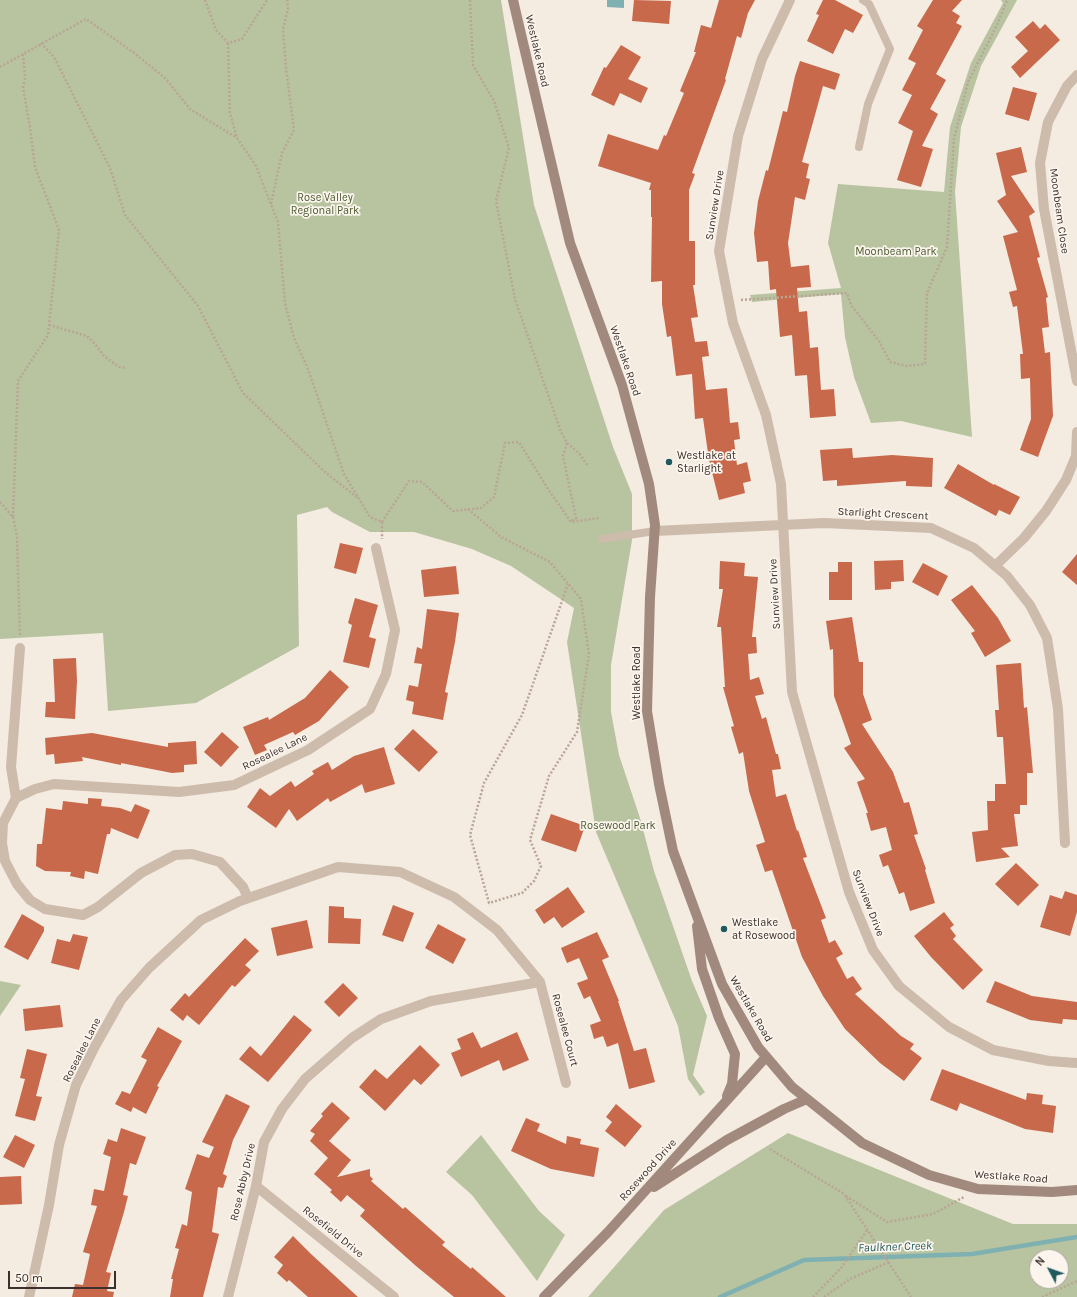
<!DOCTYPE html>
<style>
body{margin:0}
#map{position:relative;width:1077px;height:1297px;overflow:hidden;background:#f4ebe1;font-family:Karla,sans-serif}
canvas{display:block}
.north{position:absolute;left:1029px;top:1249px;width:40px;height:40px;box-sizing:border-box;background:#fbf5ee;border:1px solid #aea6a0;border-radius:50%;rotate:311deg;font-size:11px;font-weight:700;line-height:16px;text-align:center;color:#3b302b}
.north::after{content:'';display:block;margin:auto;width:14px;height:18px;background:#1f5a5e;clip-path:polygon(50% 0,100% 100%,50% 72%,0 100%)}
.scale{position:absolute;left:8px;top:1271px;width:108px;height:18px;box-sizing:border-box;border:2px solid #3b302b;border-top:0;padding-left:5px;font-size:12px;line-height:14px;white-space:nowrap;color:#3b302b;-webkit-text-stroke:3px #fbf5ee;paint-order:stroke}
</style>
<div id="map">
<canvas width="1077" height="1297"></canvas>
<div class="north">N</div>
<div class="scale">50 m</div>
</div>
<script>
const ctx = document.querySelector('canvas').getContext('2d');
ctx.lineJoin = 'round';
function fill(path, color) { ctx.fillStyle = color; ctx.fill(path, 'evenodd'); }
const toPath = rows => new Path2D(rows.map(r => 'M' + r).join(''));
function stroke(path, color, width, dash) { ctx.strokeStyle = color; ctx.lineWidth = width; ctx.lineCap = dash ? 'butt' : 'round'; ctx.setLineDash(dash || []); ctx.stroke(path); }
function write(font, color, halo, rows, align = 'center') {
  ctx.font = font + ' Karla,sans-serif'; ctx.lineWidth = 3.5; ctx.setLineDash([]); ctx.textBaseline = 'middle'; ctx.strokeStyle = halo; ctx.fillStyle = color; for (const [text, x, y, turn = 0] of rows) {
    ctx.save(); ctx.translate(x, y); ctx.rotate((+turn || 0) * Math.PI / 180); ctx.textAlign = isNaN(turn) ? turn : align; if (halo) ctx.strokeText(text, 0, 0); ctx.fillText(text, 0, 0); ctx.restore();
  }
}
fill(toPath([
 [0,0,501,0,534,205,613,447,632,494,632,540,611,665,611,712,619,755,640,818,654,871,692,981,707,1016,693,1075,705,1092,700,1096,688,1079,678,1026,596,832,567,642,574,608,511,566,472,549,414,532,370,532,332,512,327,507,297,515,299,646,196,703,108,711,103,633,0,639],
 [1001,0,1017,0,981,66,961,127,955,192,972,437,901,421,871,423,854,377,845,337,841,294,752,302,750,295,841,288,828,243,838,184,944,192,950,127,971,63,1003,3],
 [0,981,21,985,0,1016],
 [788,1133,1013,1224,1077,1224,1077,1297,588,1297,664,1210],
 [1037,1257,1061,1257,1061,1281,1037,1281],
 [481,1135,539,1211,565,1235,537,1281,472,1195,446,1172]
]), '#b8c4a0');
fill(toPath([
 [607,0,624,0,624,8,607,7]
]), '#7fb0b2');
stroke(toPath([
 [720,1297,804,1260,972,1254,1077,1237]
]), '#7fb0b2', 4.5);
fill(toPath([
 [634,0,671,1,669,24,632,21],
 [719,0,755,0,748,13,741,38,737,36,725,79,726,80,692,173,695,174,689,190,689,241,695,241,695,285,693,285,698,317,691,318,695,342,707,341,709,356,702,357,706,390,727,388,730,423,738,422,740,439,734,440,737,465,747,462,751,481,743,483,745,493,719,500,709,460,703,418,695,419,692,374,676,376,671,336,667,337,662,304,662,281,651,282,652,217,651,217,651,190,649,190,651,183,598,166,608,134,658,150,664,135,666,136,684,93,680,91,696,52,694,52,701,25,711,28],
 [823,0,835,0,863,15,853,33,845,29,833,54,807,41,819,15,816,14],
 [933,0,962,0,952,11,960,16,956,23,962,26,936,74,946,80,930,109,938,114,922,146,933,149,921,187,897,180,913,131,898,123,912,95,902,90,916,63,908,59,923,30,917,26],
 [1033,21,1040,29,1045,24,1060,40,1020,78,1011,67,1028,51,1015,37],
 [621,45,641,57,628,79,648,88,641,103,620,93,614,106,591,95,604,67,606,68],
 [800,61,840,74,835,90,823,86,802,162,809,164,806,178,810,179,805,200,795,197,788,243,791,267,809,265,811,287,797,288,799,312,807,311,810,348,818,347,821,390,834,389,836,416,810,418,807,375,795,376,792,335,780,337,776,289,770,290,768,261,757,262,754,233,758,201,766,170,768,171,783,111,787,112,795,76],
 [1013,87,1037,93,1029,121,1005,114],
 [1021,147,1027,172,1011,176,1035,212,1029,216,1040,257,1037,258,1048,297,1046,298,1049,327,1042,328,1045,353,1050,352,1053,416,1038,457,1020,450,1031,419,1030,378,1021,379,1020,354,1023,354,1017,306,1013,307,1009,292,1017,290,1003,236,1018,232,997,201,1006,195,996,153],
 [852,448,853,458,892,455,933,458,932,487,906,486,906,481,837,486,837,480,823,481,820,450],
 [958,464,994,485,994,484,1020,497,1010,515,999,510,996,516,944,488],
 [340,543,363,548,356,574,334,568],
 [1077,554,1077,585,1062,572],
 [903,560,904,581,891,582,891,589,875,590,874,561],
 [720,561,745,563,744,576,758,577,752,637,756,637,757,653,748,654,750,680,759,677,764,694,755,696,762,719,766,717,776,754,778,754,781,769,772,770,776,797,786,794,797,831,798,830,807,857,803,858,826,918,821,920,829,943,835,940,843,954,836,958,847,979,853,976,862,989,855,994,901,1036,914,1044,910,1049,922,1058,904,1081,880,1063,845,1029,823,996,802,957,772,870,765,872,756,845,765,842,749,791,743,752,739,754,731,727,734,726,723,687,725,687,721,627,717,627,723,589,719,589],
 [838,562,852,562,852,600,829,600,829,572,838,572],
 [923,563,948,576,938,596,912,582],
 [456,566,459,594,424,597,421,570],
 [972,585,998,618,1011,641,985,657,971,633,975,631,951,600],
 [355,598,378,605,369,637,376,639,369,668,343,662,352,625,348,623],
 [427,609,459,613,455,642,445,692,448,693,443,720,412,714,414,702,406,700,409,685,418,687,422,664,414,663,417,647,422,649],
 [852,617,859,662,863,662,863,694,872,720,862,724,893,772,904,803,909,802,918,834,914,835,926,869,925,870,935,903,910,911,904,892,899,894,888,865,883,867,879,855,892,850,886,827,871,831,866,813,868,813,857,782,865,779,844,748,851,744,834,696,833,649,830,650,826,621],
 [76,658,77,681,75,719,45,717,46,702,55,702,53,659],
 [1021,663,1024,708,1027,707,1033,773,1027,773,1027,805,1020,805,1020,814,1014,814,1018,846,1001,848,1010,857,976,862,972,832,988,830,987,801,995,801,995,784,1006,784,1003,737,997,737,995,710,999,710,996,665],
 [330,670,349,687,319,721,295,735,293,732,264,745,267,750,255,755,243,727,268,717,269,720,305,698],
 [413,729,438,752,419,772,394,749],
 [222,732,239,747,221,767,204,752],
 [92,733,168,747,168,743,196,741,197,764,184,765,184,772,172,773,121,763,121,765,82,757,83,761,55,764,54,754,46,755,45,738],
 [384,747,395,784,365,793,362,784,330,802,328,798,297,821,289,809,276,828,247,807,260,788,270,796,291,781,295,787,314,774,312,771,328,762,332,770,354,756],
 [88,798,102,799,101,806,120,808,131,812,135,804,150,810,138,839,111,828,110,834,107,834,98,874,85,871,84,879,70,876,71,872,45,871,36,866,37,844,42,844,46,808,62,810,63,801,88,804],
 [551,814,585,826,576,852,541,840],
 [1016,863,1039,885,1018,906,995,884],
 [568,887,585,912,562,928,554,917,544,924,535,910],
 [1065,891,1077,895,1077,912,1070,936,1040,927,1050,895,1062,899],
 [393,905,414,913,403,942,382,935],
 [329,906,344,907,344,918,361,919,360,944,328,943],
 [944,912,954,925,950,928,956,936,953,939,983,970,963,990,931,957,914,936],
 [22,914,44,927,44,931,28,960,4,947],
 [307,920,313,948,277,956,271,928],
 [438,924,466,939,453,964,425,948],
 [597,932,609,957,602,960,619,1001,618,1001,634,1051,646,1048,655,1082,629,1089,618,1043,607,1047,603,1036,594,1039,590,1025,601,1021,590,996,584,999,577,983,588,979,579,958,567,963,561,948],
 [73,934,88,937,79,970,51,963,57,939,70,942],
 [245,938,259,951,245,965,251,970,235,987,232,985,199,1025,187,1015,183,1021,170,1010,185,993,189,997],
 [995,981,1032,996,1077,1002,1077,1020,1063,1019,1062,1024,1030,1020,986,1002],
 [343,983,358,998,339,1017,324,1002],
 [60,1005,63,1027,25,1031,23,1009],
 [294,1015,312,1030,268,1082,239,1059,250,1046,261,1056],
 [158,1027,182,1041,157,1086,159,1087,146,1114,133,1107,131,1112,115,1104,122,1091,130,1094,147,1060,141,1057],
 [473,1032,481,1048,517,1032,529,1060,503,1071,499,1060,461,1077,451,1053,461,1049,457,1039],
 [420,1045,440,1065,421,1085,414,1079,385,1111,359,1087,375,1069,387,1079],
 [27,1049,47,1054,36,1096,42,1097,35,1121,15,1116,25,1079,20,1078],
 [942,1069,1026,1100,1027,1093,1043,1095,1042,1104,1056,1106,1053,1133,1025,1129,960,1103,957,1111,930,1100],
 [226,1094,250,1106,233,1140,223,1174,227,1176,223,1188,218,1187,212,1232,219,1234,203,1297,170,1297,173,1279,171,1279,179,1249,175,1248,182,1224,187,1226,192,1192,185,1189,197,1154,209,1158,214,1147,202,1142],
 [332,1102,350,1118,329,1141,351,1160,337,1177,370,1169,370,1176,373,1179,371,1181,403,1209,405,1207,445,1242,442,1245,471,1269,472,1267,506,1297,454,1297,416,1266,360,1216,365,1210,347,1195,341,1202,330,1192,332,1190,314,1174,328,1158,310,1141,315,1134,310,1131,323,1116,321,1114],
 [616,1104,642,1126,625,1147,605,1131,612,1122,606,1117],
 [526,1118,540,1124,537,1131,566,1144,567,1136,581,1139,580,1144,599,1148,594,1177,551,1169,511,1151],
 [121,1128,146,1137,136,1165,130,1163,123,1195,128,1196,124,1212,106,1272,111,1273,107,1291,114,1292,113,1297,72,1297,75,1284,83,1285,90,1254,83,1252,97,1206,91,1205,94,1189,104,1191,111,1157,103,1154,108,1139,117,1142],
 [15,1135,35,1145,24,1168,3,1157],
 [21,1176,22,1204,0,1205,0,1177],
 [293,1236,311,1254,358,1297,308,1297,289,1280,287,1282,277,1273,283,1265,274,1257]
]), '#c8694b');
stroke(toPath([
 [205,0,216,30,228,43,242,39,267,0],
 [470,0,473,65,494,101,509,148,496,201,515,299,561,432,567,443,579,453,588,466],
 [41,43,54,57,110,168,125,215,198,306,243,393,326,473,358,498],
 [228,43,230,113,237,138,256,166,278,222,285,303,294,338,308,369,344,474,370,517,382,522,382,539],
 [0,67,86,19,133,52,166,79,190,109,237,138],
 [271,204,282,153,294,130,286,68,283,29,288,9,287,0],
 [741,300,847,293,851,305,879,341,890,362,907,366,925,364,927,293,947,247,954,139,968,82,997,25,1007,0],
 [49,325,87,336,95,344,104,356,119,367,125,368],
 [567,443,563,456,576,518,572,521],
 [0,502,13,517,17,536,20,636],
 [468,509,501,537,550,562,581,599,589,654,577,732,549,776,530,840,541,866,534,881,522,893,489,903,470,835,484,783,522,715,568,584],
 [13,517,18,381,48,335,59,230,35,167,30,127,23,88,25,78,23,54],
 [382,522,409,481,422,482,453,511,481,508,494,497,505,443,519,442,548,489,571,522,599,518],
 [770,1149,844,1194,911,1297],
 [846,1196,887,1222,933,1214,964,1197],
 [813,1297,841,1268,868,1229],
 [824,1297,850,1279,889,1262],
 [1042,1297,1077,1281]
]), '#b9a596', 2.5, [2, 2]);
stroke(toPath([
 [859,147,868,104,890,49,869,4,863,0],
 [602,539,655,531]
]), '#cdbbac', 8);
stroke(toPath([
 [790,0,762,59,738,136,719,251,733,323,766,415,781,484,792,692,849,892,873,950,899,986,949,1027,993,1050,1049,1061,1077,1063],
 [1077,75,1067,86,1048,122,1040,163,1044,209,1077,381],
 [655,531,824,523,931,528,974,548,1007,576,1030,605,1047,638,1058,709,1065,843],
 [995,566,1024,538,1046,511,1066,480,1076,456,1077,432],
 [16,798,11,767,20,648],
 [248,898,243,887,220,862,192,854,175,855,141,873,98,907,83,915,45,909,30,900,17,884,5,861,2,843,3,823,16,798,35,789,54,784,179,792,234,785,308,750,370,709,386,674,395,630,376,548],
 [256,1186,394,1297],
 [29,1297,49,1205,59,1145,76,1085,94,1048,121,1000,149,968,201,920,240,901,338,867,400,872,454,897,497,930,540,982,566,1083],
 [228,1297,256,1186,264,1142,282,1109,305,1079,352,1038,381,1019,431,1001,540,982]
]), '#cdbbac', 10);
stroke(toPath([
 [513,0,570,243,622,385,649,484,655,525,650,597,647,711,659,784,673,851,722,984,758,1047,792,1087,862,1143,929,1175,978,1189,1052,1192,1077,1190],
 [697,926,702,969,719,1018,735,1054,732,1084,727,1096],
 [654,1187,727,1140,784,1109,807,1099],
 [544,1297,608,1232,766,1057]
]), '#a18a7d', 10);
for (const [x, y, r, color] of [
 [669,462,4,"#1f5a5e"],
 [724,929,4,"#1f5a5e"]
]) { const dot = new Path2D(); dot.arc(x, y, r, 0, 2 * Math.PI); ctx.fillStyle = color; ctx.fill(dot); stroke(dot, '#fbf5ee', 1.5); }
write('11px', '#3b302b', '#fbf5ee', [
 ["Westlake Road",537,51,77],
 ["Sunview Drive",715,205,-81],
 ["Moonbeam Close",1059,211,82],
 ["Westlake Road",625,361,71],
 ["Starlight Crescent",883,514,3],
 ["Sunview Drive",775,594,-93],
 ["Westlake Road",637,683,-90],
 ["Rosealee Lane",275,752,-26],
 ["Sunview Drive",868,903,69],
 ["Westlake Road",751,1009,60],
 ["Rosealee Court",565,1030,75],
 ["Rosealee Lane",82,1050,-63],
 ["Rosewood Drive",648,1170,-48],
 ["Westlake Road",1011,1177,4],
 ["Rose Abby Drive",243,1182,-77],
 ["Rosefield Drive",333,1232,39]
]);
write('11px', '#4a5a2e', '#fbf5ee', [
 ["Rose Valley",325,198],
 ["Regional Park",325,211],
 ["Moonbeam Park",896,252],
 ["Rosewood Park",618,826]
]);
write('11px', '#3b302b', '#fbf5ee', [
 ["Westlake at",677,456],
 ["Starlight",677,469],
 ["Westlake",732,923],
 ["at Rosewood",732,936]
], 'left');
write('italic 12px', '#1f5a5e', '#fbf5ee', [
 ["Faulkner Creek",895,1247,-2]
]);
</script>
